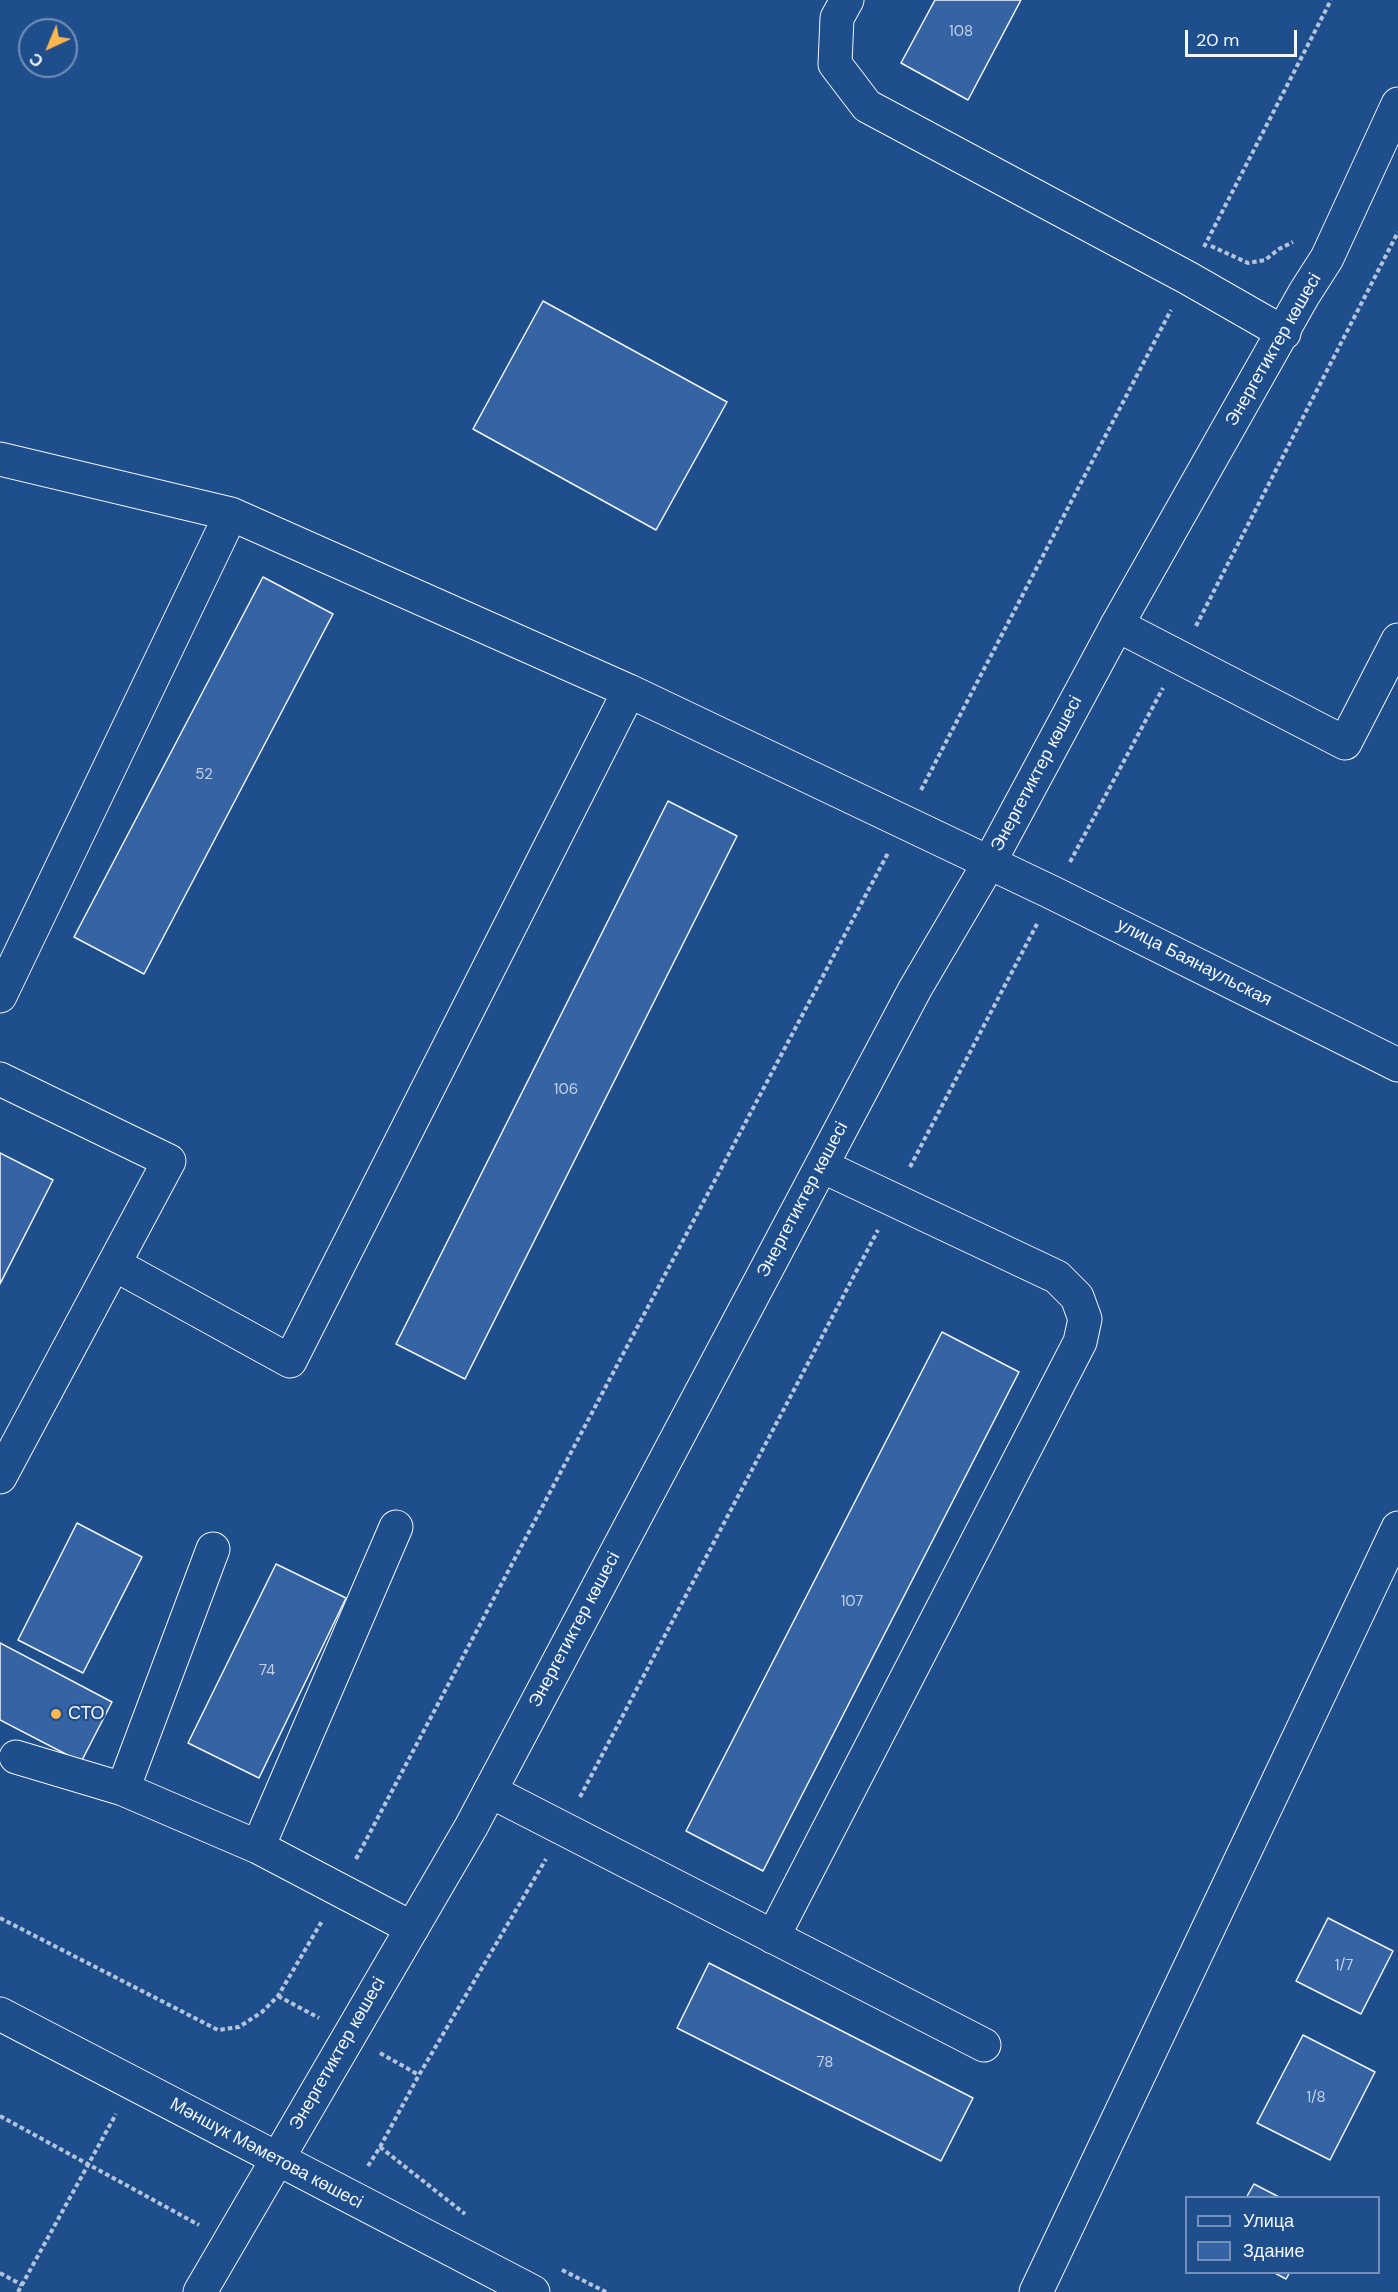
<!DOCTYPE html>
<meta charset="utf-8">
<style>
body{margin:0}
#map{position:relative;width:1398px;height:2292px;overflow:hidden;background:#1f4e8c;font-family:"DM Sans",sans-serif}
canvas{display:block}
.legend{position:absolute;left:1185px;top:2196px;width:195px;height:78px;box-sizing:border-box;background:#1f4e8c;border:2px solid #7391ba;margin:0;padding:8px 10px;list-style:none;font-size:18px;color:#f2f6ff}
.legend li{display:flex;align-items:center;gap:12px;height:30px}
.legend b{width:30px;border:2px solid #7391ba}
.north{position:absolute;left:18px;top:18px;width:60px;height:60px;box-sizing:border-box;background:#1f4e8c;border:2px solid #7391ba;border-radius:50%;rotate:224deg;font-size:16px;font-weight:700;line-height:24px;text-align:center;color:#f2f6ff}
.north::after{content:'';display:block;margin:auto;width:21px;height:27px;background:#ffb74d;clip-path:polygon(50% 0,100% 100%,50% 72%,0 100%)}
.scale{position:absolute;left:1185px;top:30px;width:112px;height:27px;box-sizing:border-box;border:3px solid #f2f6ff;border-top:0;padding-left:8px;font-size:18px;line-height:21px;white-space:nowrap;color:#f2f6ff;-webkit-text-stroke:4px #1f4e8c;paint-order:stroke}
</style>
<div id="map">
<canvas width="1398" height="2292"></canvas>
<ul class="legend">
<li><b style="height:8px;background:#1f4e8c"></b>Улица</li>
<li><b style="height:16px;background:#3563a3"></b>Здание</li>
</ul>
<div class="north">С</div>
<div class="scale">20 m</div>
</div>
<script>
const ctx = document.querySelector('canvas').getContext('2d');
ctx.lineJoin = 'round';
function fill(path, color) { ctx.fillStyle = color; ctx.fill(path, 'evenodd'); }
const toPath = rows => new Path2D(rows.map(r => 'M' + r).join(''));
function stroke(path, color, width, dash) { ctx.strokeStyle = color; ctx.lineWidth = width; ctx.lineCap = dash ? 'butt' : 'round'; ctx.setLineDash(dash || []); ctx.stroke(path); }
function write(font, color, halo, rows, align = 'center') {
  ctx.font = font + ' "DM Sans",sans-serif'; ctx.lineWidth = 4.5; ctx.setLineDash([]); ctx.textBaseline = 'middle'; ctx.strokeStyle = halo; ctx.fillStyle = color; for (const [text, x, y, turn = 0] of rows) {
    ctx.save(); ctx.translate(x, y); ctx.rotate((+turn || 0) * Math.PI / 180); ctx.textAlign = isNaN(turn) ? turn : align; if (halo) ctx.strokeText(text, 0, 0); ctx.fillText(text, 0, 0); ctx.restore();
  }
}
const building = toPath([
 [935,0,1021,0,968,100,901,63,935,0],
 [543,301,727,402,656,530,473,429,543,301],
 [263,577,333,614,144,974,74,937,263,577],
 [668,801,737,836,465,1379,396,1344,668,801],
 [0,1153,53,1180,0,1284,0,1153],
 [942,1332,1019,1372,763,1871,686,1831,942,1332],
 [77,1523,142,1557,83,1673,18,1640,77,1523],
 [276,1564,346,1598,259,1778,188,1743,276,1564],
 [0,1643,112,1702,81,1762,0,1720,0,1643],
 [1328,1918,1393,1951,1361,2014,1296,1981,1328,1918],
 [709,1963,973,2098,941,2161,677,2028,709,1963],
 [1303,2035,1375,2072,1330,2160,1257,2123,1303,2035],
 [1254,2184,1281,2198,1246,2198,1254,2184],
 [1273,2272,1290,2272,1286,2279,1273,2272]
]);
fill(building, '#3563a3');
stroke(building, '#f2f6ff', 1.5);
const minor = toPath([
 [847,0,837,18,835,64,867,106,1188,278,1284,333],
 [0,459,231,514],
 [1117,625,1345,743,1398,640],
 [0,996,231,514,629,691],
 [0,1079,169,1161,0,1477],
 [114,1264,290,1361,629,691,1053,893,1398,1065],
 [213,1549,123,1789,258,1847,412,1928],
 [16,1757,123,1789],
 [490,1791,984,2045],
 [258,1847,396,1527],
 [773,1937,1080,1342,1085,1319,1077,1297,1057,1277,822,1166],
 [0,2014,533,2292],
 [1036,2292,1398,1528]
]);
const major = toPath([
 [200,2292,471,1827,915,989,989,863,1117,625,1304,294,1327,258,1398,104]
]);
stroke(minor, '#f2f6ff', 35);
stroke(major, '#f2f6ff', 35);
stroke(toPath([
 [1211,246,1248,263,1265,260,1279,249,1293,242],
 [1204,247,1331,0],
 [1196,626,1398,232],
 [921,790,1171,310],
 [1070,862,1163,688],
 [910,1167,1037,924],
 [580,1797,878,1230],
 [356,1859,888,853],
 [0,1918,218,2030,239,2027,262,2012,278,1996,322,1921],
 [278,1996,319,2018],
 [380,2053,419,2075],
 [0,2116,199,2225],
 [380,2147,465,2214],
 [368,2166,380,2147,419,2075,546,1859],
 [562,2270,606,2292],
 [0,2273,22,2285],
 [18,2292,116,2114]
]), '#b3c4dc', 4, [4.5, 3]);
stroke(minor, '#1f4e8c', 33);
stroke(major, '#1f4e8c', 33);
for (const [x, y, r, color] of [
 [56,1714,6,"#ffb74d"]
]) { const dot = new Path2D(); dot.arc(x, y, r, 0, 2 * Math.PI); ctx.fillStyle = color; ctx.fill(dot); stroke(dot, '#1f4e8c', 2); }
write('15px', '#c3d1e8', null, [
 ["108",961,32],
 ["52",204,775],
 ["106",566,1090],
 ["107",852,1602],
 ["74",267,1671],
 ["1/7",1344,1966],
 ["78",825,2063],
 ["1/8",1316,2098]
]);
write('18px', '#f2f6ff', '#1f4e8c', [
 ["Энергетиктер көшесі",1274,350,-60],
 ["Энергетиктер көшесі",1037,774,-62],
 ["улица Баянаульская",1194,963,27],
 ["Энергетиктер көшесі",803,1200,-62],
 ["Энергетиктер көшесі",575,1630,-62],
 ["Энергетиктер көшесі",338,2054,-60],
 ["Мәншүк Мәметова көшесі",266,2154,28]
]);
write('18px', '#f2f6ff', '#1f4e8c', [
 ["СТО",68,1714]
], 'left');
</script>
